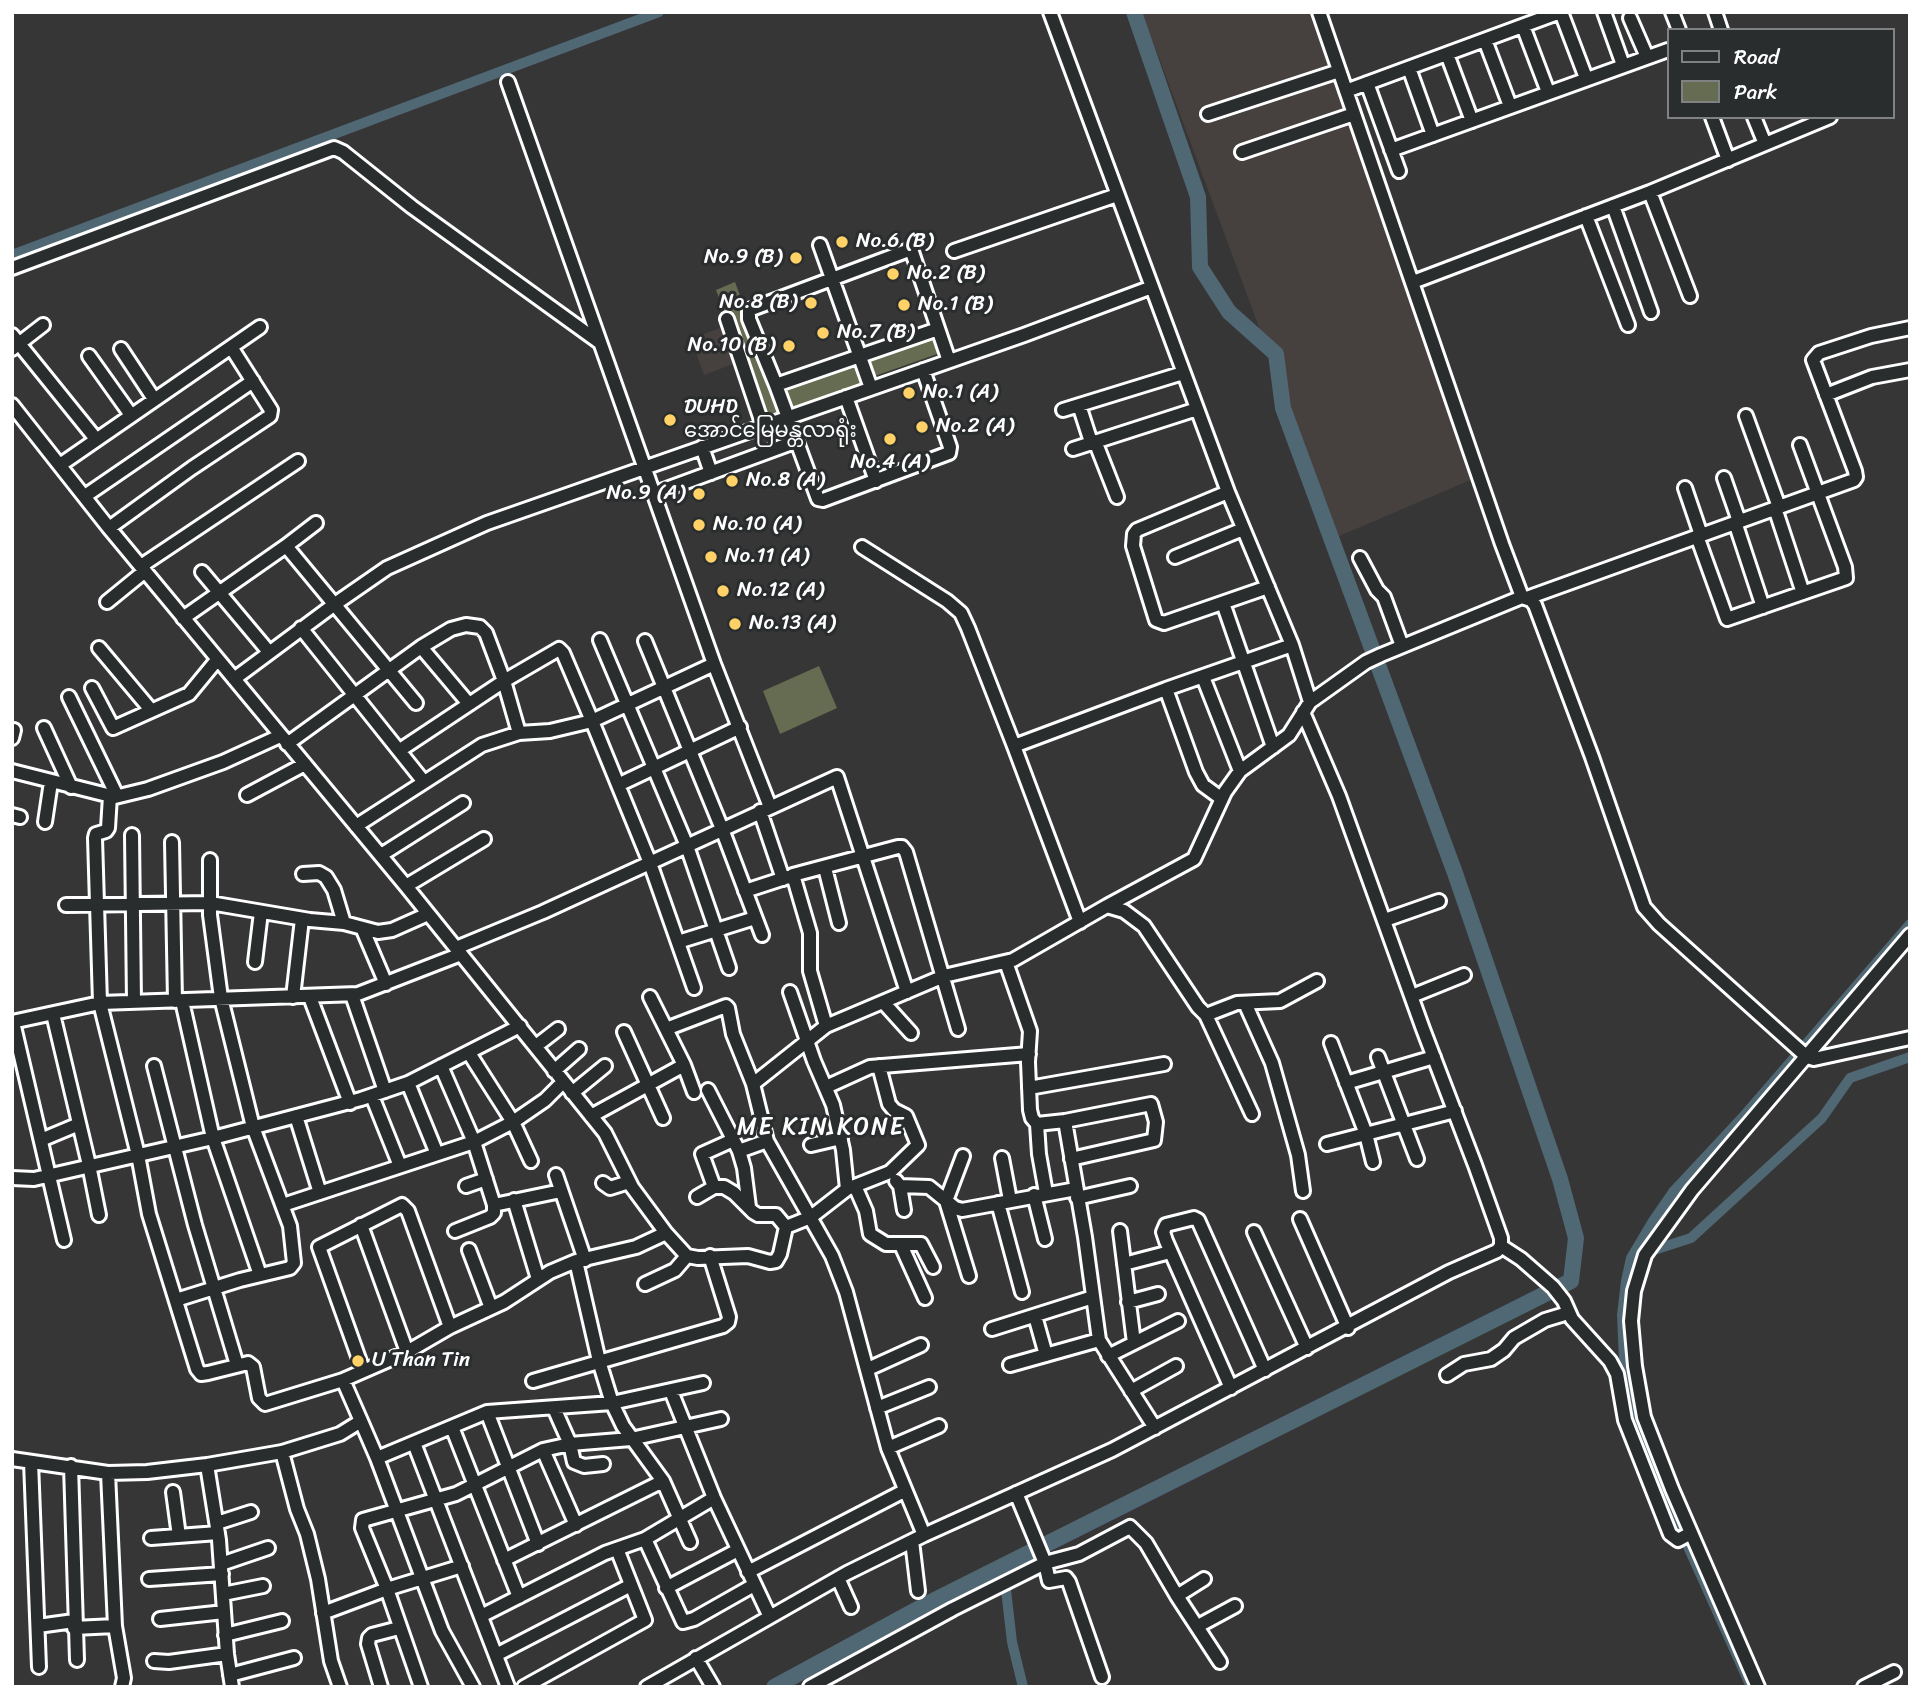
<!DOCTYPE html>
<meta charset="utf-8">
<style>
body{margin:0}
#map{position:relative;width:1922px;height:1699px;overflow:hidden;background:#373636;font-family:Sriracha,sans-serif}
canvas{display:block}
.frame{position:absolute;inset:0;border:14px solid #fff;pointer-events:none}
.legend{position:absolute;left:1667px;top:28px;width:228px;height:91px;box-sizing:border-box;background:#2a2d2e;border:2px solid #7f8182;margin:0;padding:9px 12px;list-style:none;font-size:21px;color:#fff}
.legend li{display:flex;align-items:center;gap:14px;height:35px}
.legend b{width:35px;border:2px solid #7f8182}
</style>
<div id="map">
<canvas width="1922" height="1699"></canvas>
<div class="frame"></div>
<ul class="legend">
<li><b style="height:9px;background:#2a2d2e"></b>Road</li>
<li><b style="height:19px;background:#666c51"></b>Park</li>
</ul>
</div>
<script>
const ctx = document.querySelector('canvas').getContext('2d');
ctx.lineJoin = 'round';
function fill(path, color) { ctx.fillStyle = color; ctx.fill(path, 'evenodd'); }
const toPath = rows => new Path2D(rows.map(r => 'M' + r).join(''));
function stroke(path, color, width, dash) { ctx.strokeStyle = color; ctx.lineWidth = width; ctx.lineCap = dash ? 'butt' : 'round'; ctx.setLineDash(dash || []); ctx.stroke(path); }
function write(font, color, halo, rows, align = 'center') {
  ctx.font = font + ' Sriracha,"Noto Sans Myanmar",sans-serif'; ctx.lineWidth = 6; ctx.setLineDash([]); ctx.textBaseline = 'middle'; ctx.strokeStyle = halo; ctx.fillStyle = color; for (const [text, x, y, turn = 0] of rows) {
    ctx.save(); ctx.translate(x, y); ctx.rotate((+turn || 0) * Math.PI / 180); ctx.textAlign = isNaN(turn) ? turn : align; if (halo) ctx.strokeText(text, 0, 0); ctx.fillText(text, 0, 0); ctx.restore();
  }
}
fill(toPath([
 [1142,12,1313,12,1475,478,1337,537],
 [720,328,733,364,704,375,691,339]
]), '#46403f');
fill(toPath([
 [735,282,782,410,765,418,716,290],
 [933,335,940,353,872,377,865,359],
 [856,361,864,383,792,408,784,387],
 [819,666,837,708,780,734,763,691]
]), '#666c51');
stroke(toPath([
 [12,255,659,12],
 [1657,1249,1691,1238,1822,1118,1850,1078,1910,1057],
 [1003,1567,1004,1575],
 [1006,1590,1012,1642,1023,1687],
 [1751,1687,1651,1464,1632,1407,1624,1360,1622,1315,1626,1281,1631,1258,1653,1221,1673,1192,1742,1118,1910,924]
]), '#506774', 10);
stroke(toPath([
 [774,1687,925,1605,1571,1281,1576,1238,1560,1179,1455,873,1283,408,1276,354,1229,312,1200,267,1198,197,1134,12]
]), '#506774', 16);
const minor = toPath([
 [1050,12,1228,492,1292,645,1310,702],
 [1319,12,1502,544,1522,597,1531,600,1535,605,1592,757,1644,907,1659,924,1807,1057,1814,1059,1910,1038],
 [1561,12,1586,78],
 [1604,12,1623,65],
 [1672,12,1679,30],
 [1715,12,1721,30],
 [1630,18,1647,57],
 [1523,26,1548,92],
 [1485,40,1510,106],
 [1447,54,1472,121],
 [1409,68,1433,135],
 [508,82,714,664,770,807],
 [1367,83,1399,171],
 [1346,91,1560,12],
 [1208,114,1339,71],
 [1712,117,1728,160],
 [1754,117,1765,144],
 [1391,150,1668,50],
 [1242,152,1354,114],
 [1650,192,1690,296],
 [1613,206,1651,312],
 [1586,216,1628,325],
 [820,245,871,388],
 [954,251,1117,195],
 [12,268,334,148,343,152,412,207,599,342],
 [1413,282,1650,192,1830,117],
 [727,319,763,426],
 [12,335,96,439],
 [12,349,43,325],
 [121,349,154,399],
 [89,356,131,415],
 [923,370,950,447,949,453,823,500,818,499,776,385,749,319,749,310,909,250,912,252,949,361],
 [776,385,938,329],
 [1826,395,1872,377,1910,370],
 [846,397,876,481],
 [12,405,109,528,406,886,605,1133,632,1187,666,1233,687,1256,698,1258,748,1256,770,1262,776,1261,780,1254,786,1227,811,1217,847,1189,843,1150,833,1105,814,1061,790,992],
 [1079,405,1091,442],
 [1063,410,1183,373],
 [1746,416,1779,507],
 [1095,441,1117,497],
 [702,447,711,473],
 [1073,449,1197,409],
 [60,465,260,327],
 [1724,478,1739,521],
 [1685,488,1701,535],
 [1228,492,1137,530,1134,534,1133,546,1156,620,1164,623,1268,587],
 [653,494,797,441],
 [85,496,253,381],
 [1775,508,1803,593],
 [1735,522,1763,607],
 [109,528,192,468,270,416,271,410,231,347],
 [1697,536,1727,619,1846,578,1845,567,1800,445],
 [286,546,316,523],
 [862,547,947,601,961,613,968,628,1014,746,1080,922],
 [1175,557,1243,529],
 [1360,558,1377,590,1384,597,1402,646],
 [141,566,298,461],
 [202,572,269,652],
 [1527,598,1854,480,1856,477,1855,471,1813,360,1819,353,1871,336,1910,328],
 [107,602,145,571],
 [1223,603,1273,747],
 [183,618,286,546,416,703],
 [301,628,424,782],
 [600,640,687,846,729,968],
 [645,641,722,829,762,935],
 [421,647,469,704],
 [99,648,151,710],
 [1203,677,1240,771],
 [234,679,335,604,387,568,487,523,1024,335,1152,287],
 [92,688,113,728,189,694,217,660],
 [69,697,117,796],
 [1303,712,1339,796,1423,1029,1475,1165,1501,1238,1501,1246],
 [44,728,71,787],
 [12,738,14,730],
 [287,744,421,647,451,629,466,625,480,627,486,633,504,681,519,733],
 [1014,746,1166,689],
 [400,750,504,681,559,649,563,653,592,721,650,863,694,988],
 [12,771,115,797,148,789,223,762,280,736],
 [618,785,740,727],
 [247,795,305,764],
 [110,796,108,828,106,831,96,834,95,838,100,1003,138,1155,149,1214,197,1369,201,1374,208,1373,248,1363,253,1367,259,1398,265,1404,343,1380],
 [1222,799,1203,785,1196,772,1166,689,1292,645],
 [760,811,783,879],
 [12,815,20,817],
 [45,822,51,782],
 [356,826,482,745,519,733,550,731,592,721,714,664],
 [132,835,134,1002],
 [172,842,175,1001],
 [381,855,463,803],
 [825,868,839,923],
 [303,874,319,873,326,877,334,890,344,923],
 [406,886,484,839],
 [745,891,788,877],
 [66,905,210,903,310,920,344,923,378,932,392,930,428,914],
 [1107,906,1194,859,1225,792,1240,771,1289,735,1310,702,1366,662,1381,655,1522,597],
 [1385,920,1439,901],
 [363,930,386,984],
 [678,942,755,918],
 [456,948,543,912,837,777,907,992],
 [255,962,261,912],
 [1006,962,1030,1031,1028,1062,1030,1110,1032,1118,1037,1124,1065,1121,1151,1104,1156,1122,1154,1140,1071,1159],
 [352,995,385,1091],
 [1412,996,1464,975],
 [293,997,302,919],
 [310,997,350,1103],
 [650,997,684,1065,694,1092],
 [182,1001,213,1138,260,1275],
 [883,1002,911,1033],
 [1245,1003,1272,1063,1298,1155,1303,1191],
 [53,1014,89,1165,99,1215],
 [1206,1015,1237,1003,1280,1001,1317,981],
 [12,1022,100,1003,358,994,461,954],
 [13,1022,64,1240],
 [826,1026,810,971,810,933,793,875,898,847,902,847,906,852,958,1029],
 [666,1029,726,1006,728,1008,733,1034,753,1084,767,1141,832,1256,846,1292,888,1448,924,1535],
 [624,1032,663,1118],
 [1331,1043,1366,1134,1373,1162],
 [536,1046,558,1029],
 [469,1053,513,1122,531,1161],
 [1378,1057,1417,1159],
 [154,1066,195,1225,237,1365],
 [441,1066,474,1142,494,1205,494,1213,490,1217,455,1231],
 [554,1071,579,1049],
 [408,1083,437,1154],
 [1346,1083,1434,1057],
 [753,1084,826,1026,944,976,1013,960,1107,906,1124,911,1144,926,1198,1007,1206,1015,1252,1114],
 [826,1087,870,1067,1029,1054],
 [1029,1088,1164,1064],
 [708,1090,739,1151,744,1168,749,1207],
 [572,1093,605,1066],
 [372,1096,400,1166],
 [296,1116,320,1193],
 [591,1116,684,1065],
 [1065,1121,1085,1237,1099,1340,1155,1428],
 [1037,1124,1039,1154,1046,1193],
 [41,1140,79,1124],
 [1327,1144,1455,1111],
 [811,1145,841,1138],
 [739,1151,767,1141],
 [963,1156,946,1201,969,1276],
 [1002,1158,1010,1200],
 [556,1175,585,1260],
 [12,1178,34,1179,213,1138,361,1099,408,1083,520,1026],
 [896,1181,900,1186,904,1210],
 [603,1183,610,1188,629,1182],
 [466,1186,486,1179],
 [855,1186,866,1211,870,1234,886,1244,921,1244,933,1267],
 [900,1186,929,1187,955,1208,962,1210,1076,1189],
 [714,1187,702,1154,733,1140],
 [847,1189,890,1172,918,1145,906,1116,894,1110,889,1104,879,1066],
 [1034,1195,1045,1239],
 [697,1197,714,1187,724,1187,734,1193,753,1212,758,1215,776,1215,786,1227],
 [1077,1198,1130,1186],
 [514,1200,538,1279],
 [998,1203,1022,1292],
 [283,1205,474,1142,513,1122,545,1100,563,1082],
 [494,1205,561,1191],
 [1300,1219,1348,1328],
 [361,1225,407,1352],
 [1120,1231,1134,1343],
 [1254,1232,1307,1348],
 [901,1245,925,1298],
 [1501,1246,1521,1259,1553,1287,1564,1301,1572,1319,1610,1361,1617,1374,1625,1420,1670,1534,1678,1540,1691,1533],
 [469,1250,491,1308],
 [576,1261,599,1361,612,1403,623,1426,663,1481,690,1542],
 [1124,1264,1170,1252],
 [645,1284,675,1270,687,1256],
 [176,1300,240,1280,290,1268,294,1263,290,1226,253,1127,221,998,210,915,210,860],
 [1128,1302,1158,1294],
 [1035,1316,1046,1355],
 [992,1329,1093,1297],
 [1108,1356,1178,1321],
 [1010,1365,1099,1340],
 [868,1369,921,1345],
 [363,1370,319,1247,402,1205,408,1211,450,1327],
 [1447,1375,1464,1364,1491,1359,1504,1350,1514,1338,1545,1320,1568,1313],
 [533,1381,723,1326,728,1322,729,1317,710,1256],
 [1231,1388,1166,1241,1163,1232,1166,1225,1194,1218,1198,1220,1265,1370],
 [671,1391,714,1498,769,1615],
 [1131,1391,1176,1366],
 [554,1408,570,1444,574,1462,584,1466,603,1464],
 [877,1408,929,1387],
 [487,1412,538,1544],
 [361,1421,377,1458,442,1631,473,1687],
 [452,1427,519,1597],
 [414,1443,508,1687],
 [888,1448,939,1426],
 [543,1450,576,1525],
 [282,1452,297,1509,307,1534,318,1579,331,1661,340,1687],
 [377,1458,487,1412,612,1403,703,1383],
 [12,1459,108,1473,147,1472,207,1465,282,1452,340,1434,361,1421,343,1380,407,1352,450,1327,504,1302,550,1272,576,1261,636,1247,666,1233],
 [31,1462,39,1667],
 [207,1465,219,1540,227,1654,232,1687],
 [71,1466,77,1660],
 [108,1473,115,1626,124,1678,122,1687],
 [173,1492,179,1536],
 [1016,1493,1045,1563,1049,1581,1066,1578,1069,1582,1102,1677],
 [217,1523,251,1512],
 [151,1538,218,1533],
 [645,1539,683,1622,694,1619,754,1585],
 [912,1541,918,1591],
 [504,1560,663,1481],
 [221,1564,268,1548],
 [748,1572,904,1491],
 [838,1578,851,1607],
 [149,1579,222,1574],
 [666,1588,738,1550],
 [223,1594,263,1586],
 [1177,1596,1204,1579],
 [323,1613,387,1589,462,1566],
 [481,1616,605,1553,645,1539,714,1498],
 [160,1619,224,1612],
 [38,1626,74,1621],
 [1198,1626,1235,1606],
 [74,1628,115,1626],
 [225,1635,282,1621],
 [496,1655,631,1585],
 [696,1658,713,1687],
 [154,1661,169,1662,227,1654],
 [230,1675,294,1658],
 [381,1687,368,1644,369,1638,372,1635,399,1628],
 [421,1687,387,1589,362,1528,363,1520,456,1494,543,1450,570,1444,631,1439,721,1419],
 [524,1687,645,1620,617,1549],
 [647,1687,847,1573,924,1535,1112,1450,1449,1272,1497,1251,1501,1246],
 [810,1687,953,1609,1045,1563,1079,1554,1130,1527,1146,1543,1177,1596,1220,1662],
 [1758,1687,1672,1489,1644,1417,1635,1366,1631,1321,1634,1291,1645,1255,1692,1190,1910,935],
 [1864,1687,1894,1672]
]);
stroke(minor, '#fff', 18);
stroke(minor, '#2a2d2e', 12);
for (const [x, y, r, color] of [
 [842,242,7,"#ffd166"],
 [796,258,7,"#ffd166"],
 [893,274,7,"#ffd166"],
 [811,303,7,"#ffd166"],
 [904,305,7,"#ffd166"],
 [823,333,7,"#ffd166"],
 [789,346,7,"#ffd166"],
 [909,393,7,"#ffd166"],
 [670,420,7,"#ffd166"],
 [922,427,7,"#ffd166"],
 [890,439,7,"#ffd166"],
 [732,481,7,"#ffd166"],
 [699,494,7,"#ffd166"],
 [699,525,7,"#ffd166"],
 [711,557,7,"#ffd166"],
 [723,591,7,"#ffd166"],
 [735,624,7,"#ffd166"],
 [358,1361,7,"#ffd166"]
]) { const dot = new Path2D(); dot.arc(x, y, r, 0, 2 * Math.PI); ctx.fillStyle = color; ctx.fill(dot); stroke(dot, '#2a2d2e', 2.5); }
write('21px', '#fff', '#2a2d2e', [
 ["No.6 (B)",856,242],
 ["No.9 (B)",782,258,"right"],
 ["No.2 (B)",907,274],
 ["No.8 (B)",797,303,"right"],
 ["No.1 (B)",918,305],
 ["No.7 (B)",837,333],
 ["No.10 (B)",775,346,"right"],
 ["No.1 (A)",923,393],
 ["DUHD",684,408],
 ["အောင်မြေမန္တလာရုံး",684,432],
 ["No.2 (A)",936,427],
 ["No.4 (A)",890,463,"center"],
 ["No.8 (A)",746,481],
 ["No.9 (A)",685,494,"right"],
 ["No.10 (A)",713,525],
 ["No.11 (A)",725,557],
 ["No.12 (A)",737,591],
 ["No.13 (A)",749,624],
 ["U Than Tin",372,1361]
], 'left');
ctx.letterSpacing = '2px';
write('24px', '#fff', '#2a2d2e', [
 ["ME KIN KONE",821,1128]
]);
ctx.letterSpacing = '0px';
</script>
